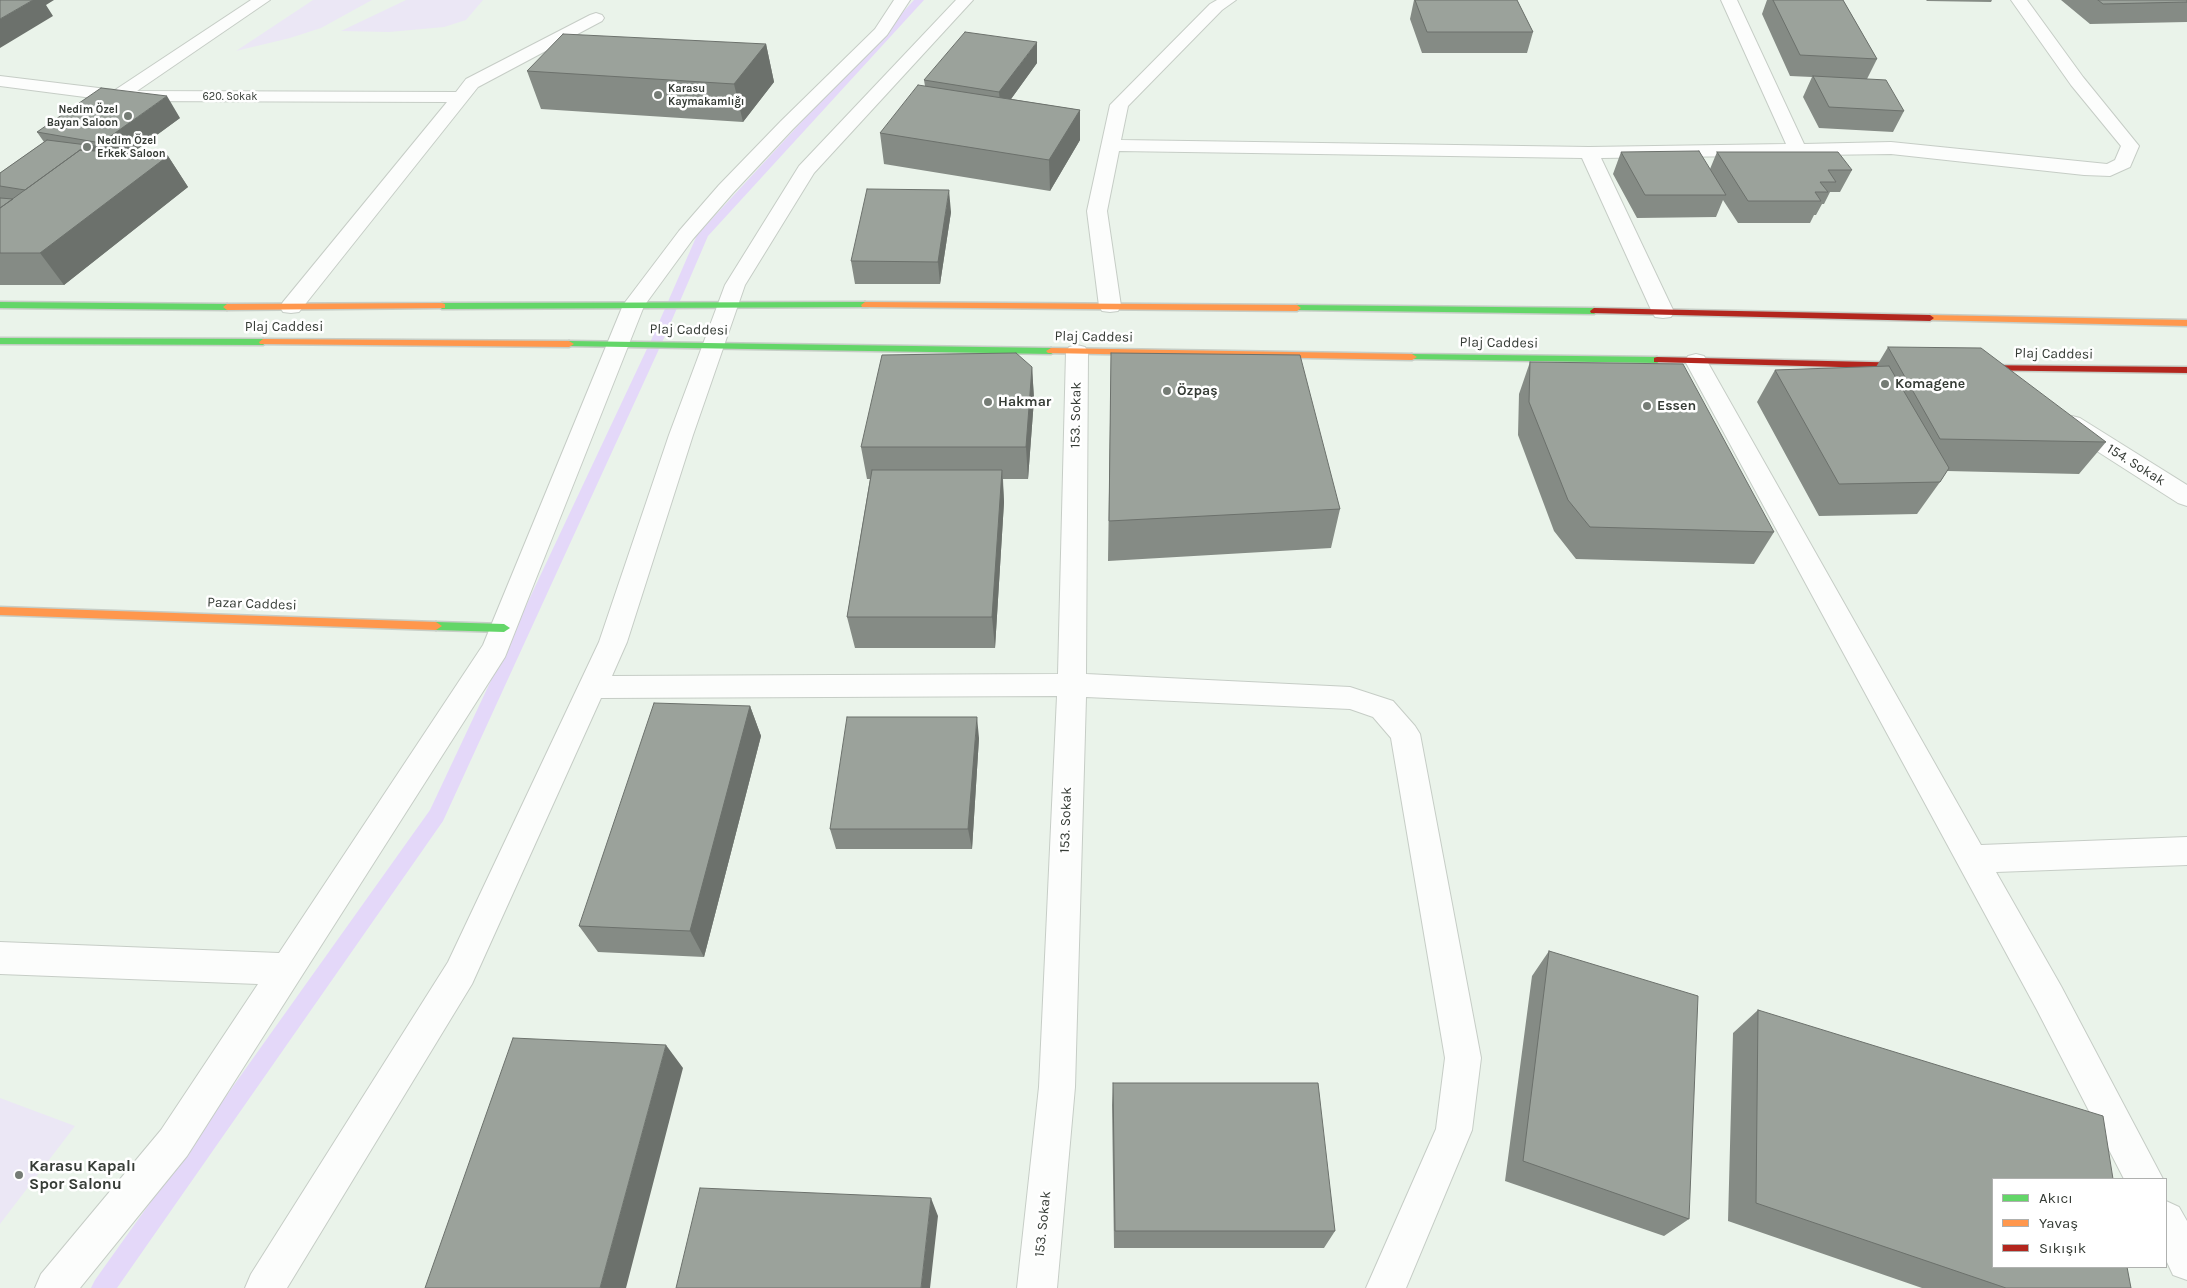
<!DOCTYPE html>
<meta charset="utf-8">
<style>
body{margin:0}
#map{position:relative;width:2187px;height:1288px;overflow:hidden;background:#eaf3ea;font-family:Karla,sans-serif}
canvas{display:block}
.legend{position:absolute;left:1992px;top:1178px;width:175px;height:90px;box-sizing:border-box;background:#fff;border:1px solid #afb1af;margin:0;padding:6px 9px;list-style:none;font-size:15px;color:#363c36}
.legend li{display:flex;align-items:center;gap:10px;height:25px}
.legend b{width:25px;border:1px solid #afb1af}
</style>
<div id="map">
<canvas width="2187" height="1288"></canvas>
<ul class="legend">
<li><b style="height:6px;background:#63d668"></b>Akıcı</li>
<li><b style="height:6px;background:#ff974d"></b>Yavaş</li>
<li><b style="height:6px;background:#b3261e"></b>Sıkışık</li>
</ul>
</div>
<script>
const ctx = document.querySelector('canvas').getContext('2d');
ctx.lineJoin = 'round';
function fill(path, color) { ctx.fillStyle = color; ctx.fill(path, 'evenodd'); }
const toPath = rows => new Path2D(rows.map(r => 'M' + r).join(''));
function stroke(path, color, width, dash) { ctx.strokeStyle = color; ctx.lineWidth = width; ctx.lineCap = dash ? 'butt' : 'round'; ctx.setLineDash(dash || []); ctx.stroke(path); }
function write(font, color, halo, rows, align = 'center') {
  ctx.font = font + ' Karla,sans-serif'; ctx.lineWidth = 5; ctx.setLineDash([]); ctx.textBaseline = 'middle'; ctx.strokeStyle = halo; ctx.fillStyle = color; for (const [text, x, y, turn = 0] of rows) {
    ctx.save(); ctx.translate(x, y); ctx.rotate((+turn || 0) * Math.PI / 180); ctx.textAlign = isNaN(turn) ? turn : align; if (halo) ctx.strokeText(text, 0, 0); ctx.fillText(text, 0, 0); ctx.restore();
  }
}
fill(toPath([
 [313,0,372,0,321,28,290,38,236,51],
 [406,0,483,0,466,20,444,27,389,32,341,31],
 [0,1098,75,1126,0,1224]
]), '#ebe7f5');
fill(toPath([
 [914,0,924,0,708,236,665,336,443,821,117,1288,91,1288,95,1280,430,810,653,336,697,235,914,0]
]), '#e4d8f9');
const street = toPath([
 [251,0,270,0,137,91,456,92,466,79,590,15,596,13,602,15,604,18,602,21,478,87,299,312,291,313,283,312,280,307,283,302,447,102,122,101,115,103,108,100,0,86,0,76,115,90,251,0],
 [894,0,910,0,887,35,793,129,733,193,693,239,644,306,505,657,187,1156,80,1288,35,1288,41,1274,161,1130,258,984,0,974,0,942,279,953,483,645,623,305,679,231,719,185,781,121,875,29,894,0],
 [956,0,973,0,814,173,745,285,693,435,627,642,612,676,1058,674,1066,352,1069,347,1077,345,1085,347,1088,352,1086,674,1350,687,1393,701,1415,726,1420,734,1481,1058,1472,1130,1406,1288,1366,1288,1436,1129,1445,1058,1391,738,1373,717,1350,709,1086,697,1075,1087,1057,1288,1017,1288,1039,1087,1057,696,601,698,472,984,287,1288,245,1288,251,1274,448,962,599,642,669,435,725,285,799,166,956,0],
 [1217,0,1236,0,1222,10,1128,106,1121,140,1589,147,1786,144,1721,0,1737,0,1804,144,1891,142,2107,164,2115,160,2121,146,2071,85,2011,0,2027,0,2083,77,2139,146,2130,167,2110,176,2084,175,1891,154,1601,158,1674,312,1671,317,1663,318,1655,317,1652,312,1582,158,1119,151,1107,211,1121,306,1118,311,1110,312,1102,311,1099,306,1087,211,1110,105,1210,4,1217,0],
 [1696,354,1704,356,1707,361,1981,845,2187,837,2187,865,1996,872,2061,986,2163,1179,2124,1179,2037,1010,1685,361,1688,356,1696,354],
 [2072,416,2080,418,2187,485,2187,506,2178,503,2064,430,2060,424,2064,418,2072,416],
 [2166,1201,2179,1207,2187,1221,2187,1280,2173,1275,2166,1260,2166,1201]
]);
const fast = toPath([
 [0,302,227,304,231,307,227,310,0,308,0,302],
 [865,302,869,305,868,307,442,309,438,306,442,303,865,302],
 [1297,305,1594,308,1598,311,1594,314,1294,310,1293,308,1297,305],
 [0,338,263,339,267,342,263,345,0,344,0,338],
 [569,341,1051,348,1056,351,1051,354,566,346,564,344,569,341],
 [1412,354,1657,357,1662,360,1657,363,1409,359,1409,355,1412,354],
 [436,622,504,624,510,628,504,632,436,630,430,626,436,622]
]);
const slow = toPath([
 [865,302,1297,305,1301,308,1297,311,862,307,861,305,865,302],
 [442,303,445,304,445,308,227,310,223,307,227,304,442,303],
 [1930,315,2187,320,2187,326,1927,320,1926,318,1930,315],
 [263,339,569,341,574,344,569,347,260,344,259,342,263,339],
 [1051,348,1412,354,1417,357,1412,360,1048,353,1046,351,1051,348],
 [0,607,436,622,442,626,436,630,0,615,0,607]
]);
const jam = toPath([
 [1594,308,1930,315,1934,318,1930,321,1591,313,1590,311,1594,308],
 [1657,357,1913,363,1918,366,1913,369,1654,362,1654,358,1657,357],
 [1971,365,2187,367,2187,373,1968,370,1966,368,1971,365]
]);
stroke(street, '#c6cdc6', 2);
stroke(fast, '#c6cdc6', 3);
stroke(slow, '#c6cdc6', 3);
stroke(jam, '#c6cdc6', 3);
fill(street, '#fcfdfc');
fill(fast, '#63d668');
fill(slow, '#ff974d');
fill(jam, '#b3261e');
fill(toPath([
 [1414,0,1517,0,1533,32,1527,53,1422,53,1410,19],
 [1767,0,1843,0,1877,59,1867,79,1904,111,1893,132,1819,128,1803,97,1812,77,1790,76,1762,14],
 [1926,0,1992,0,1991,2,1927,1],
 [2061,0,2187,0,2187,22,2090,24],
 [766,44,774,82,743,122,541,109,527,71],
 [1037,63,1011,99,1080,110,1080,140,1050,191,884,164,880,133,925,86,924,80],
 [180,118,132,153,168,156,188,187,64,285,0,285,0,173,44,142,37,132],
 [1621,152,1710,169,1717,152,1852,170,1840,192,1830,192,1824,204,1822,204,1816,215,1814,215,1810,223,1738,223,1723,200,1716,217,1637,218,1613,174],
 [951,212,940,284,855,284,851,261],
 [1888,347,2106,442,2079,474,1947,471,1940,482,1917,514,1819,516,1757,402,1775,370,1876,367],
 [1111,353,1340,509,1331,548,1108,561],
 [1530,362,1774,532,1754,564,1576,559,1554,531,1518,435,1519,394],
 [1032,367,1034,399,1028,479,1003,479,1004,502,995,648,855,648,847,617,870,479,867,479,861,447],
 [750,706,761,736,704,957,598,952,579,926],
 [979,738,972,849,836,849,830,829],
 [1549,951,1689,1219,1664,1236,1505,1181,1532,976],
 [1758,1010,2131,1288,1922,1288,1728,1221,1733,1033],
 [1113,1083,1335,1231,1324,1248,1114,1248,1112,1105]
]), '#858b85');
fill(toPath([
 [33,0,54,0,46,5,53,16,0,48,0,19],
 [1037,42,1037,63,1001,113,999,92],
 [766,44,774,82,743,122,734,84],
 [167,96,180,118,116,165,101,143],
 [1080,110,1080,140,1050,191,1049,160],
 [95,146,110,168,32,191],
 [168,156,188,187,64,285,40,253],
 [949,190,951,212,940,284,938,262],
 [1032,367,1034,399,1028,479,1026,447],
 [1002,470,1004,502,995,648,992,617],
 [750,706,761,736,704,957,690,931],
 [977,717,979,738,972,849,968,829],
 [666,1045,683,1068,626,1288,600,1288],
 [931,1198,938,1216,930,1288,921,1288]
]), '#6c716c');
const building = toPath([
 [0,0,33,0,0,19,0,0],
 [1415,0,1517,0,1533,32,1427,32,1415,0],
 [1773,0,1843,0,1877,59,1800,55,1773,0],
 [2098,0,2187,0,2187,2,2103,4,2098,0],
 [965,32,1037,42,999,92,924,80,965,32],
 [563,34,766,44,734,84,527,71,563,34],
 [1813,76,1886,80,1904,111,1829,107,1813,76],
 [918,85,1080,110,1049,160,880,133,918,85],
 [101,88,167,96,101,143,37,132,101,88],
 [47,140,95,146,89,150,80,150,25,190,0,186,0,173,47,140],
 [80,150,168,156,40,253,0,253,0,208,80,150],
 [1699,151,1726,195,1645,195,1621,152,1699,151],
 [1717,152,1838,152,1852,170,1828,170,1836,182,1820,182,1828,192,1815,192,1821,201,1748,201,1717,152],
 [867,189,949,190,938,262,851,261,867,189],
 [0,198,13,199,0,208,0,198],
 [1888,347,1981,348,2106,442,1940,439,1888,347],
 [1016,353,1032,367,1026,447,861,447,882,355,1016,353],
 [1111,353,1300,355,1340,509,1109,521,1111,353],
 [1530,362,1683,364,1774,532,1590,527,1568,500,1529,402,1530,362],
 [1889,366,1949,468,1940,482,1839,484,1775,370,1889,366],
 [872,470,1002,470,992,617,847,617,872,470],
 [654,703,750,706,690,931,579,926,654,703],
 [847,717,977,717,968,829,830,829,847,717],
 [1549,951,1698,996,1689,1219,1523,1161,1549,951],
 [1758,1010,2103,1116,2113,1179,1993,1179,1993,1267,2127,1267,2131,1288,2006,1288,1756,1203,1758,1010],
 [513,1038,666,1045,600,1288,425,1288,513,1038],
 [1113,1083,1318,1083,1335,1231,1115,1231,1113,1083],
 [700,1188,931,1198,921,1288,676,1288,700,1188]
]);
fill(building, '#9ba29b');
stroke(building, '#6c716c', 1);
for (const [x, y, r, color] of [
 [658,95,5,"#757c75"],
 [128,116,5,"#757c75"],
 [87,147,5,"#757c75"],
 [1885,384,5,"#757c75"],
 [1167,391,5,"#757c75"],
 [988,402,5,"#757c75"],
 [1647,406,5,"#757c75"],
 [19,1175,5,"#757c75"]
]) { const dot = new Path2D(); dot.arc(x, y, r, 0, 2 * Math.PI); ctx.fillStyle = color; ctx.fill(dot); stroke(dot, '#fff', 2); }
write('bold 11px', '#363c36', '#fff', [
 ["Karasu",668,89],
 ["Kaymakamlığı",668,102],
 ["Nedim Özel",118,110,"right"],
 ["Bayan Saloon",118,123,"right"],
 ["Nedim Özel",97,141],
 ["Erkek Saloon",97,154]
], 'left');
write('11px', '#363c36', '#fff', [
 ["620. Sokak",230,97]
]);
write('14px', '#363c36', '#fff', [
 ["Plaj Caddesi",284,327],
 ["Plaj Caddesi",689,330,1],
 ["Plaj Caddesi",1094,337,1],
 ["Plaj Caddesi",1499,343,1],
 ["Plaj Caddesi",2054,354,1],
 ["153. Sokak",1076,415,-89],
 ["154. Sokak",2136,465,32],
 ["Pazar Caddesi",252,604,2],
 ["153. Sokak",1066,820,-88],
 ["153. Sokak",1043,1224,-84]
]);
write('bold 14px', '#363c36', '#fff', [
 ["Komagene",1895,384],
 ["Özpaş",1177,391],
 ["Hakmar",998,402],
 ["Essen",1657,406]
], 'left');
write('bold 16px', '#363c36', '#fff', [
 ["Karasu Kapalı",29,1166],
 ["Spor Salonu",29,1184]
], 'left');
</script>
